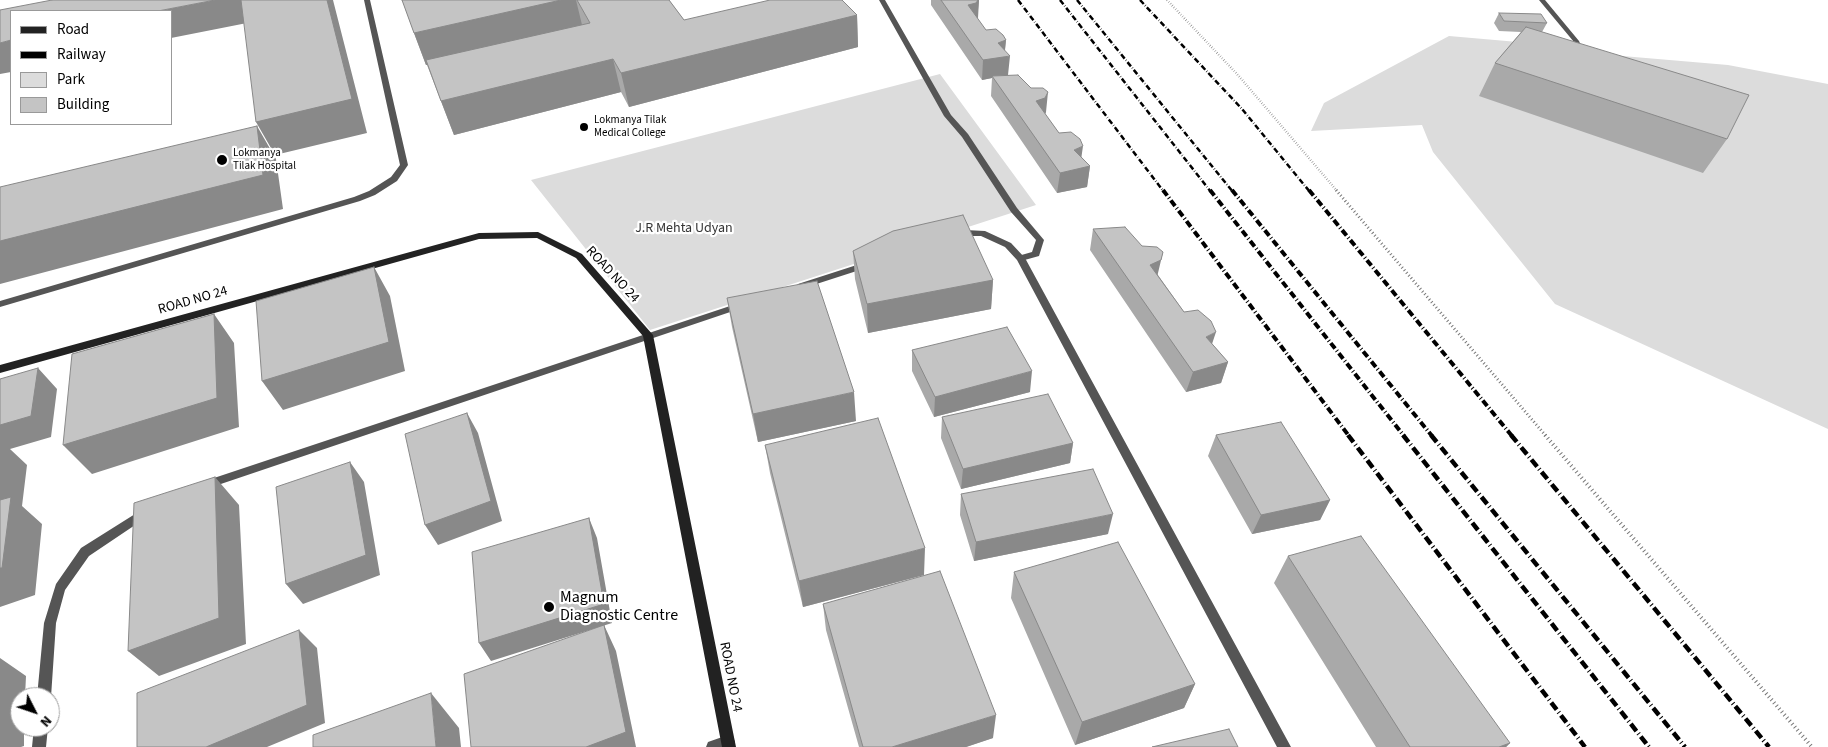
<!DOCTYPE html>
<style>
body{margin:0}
#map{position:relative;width:1828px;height:747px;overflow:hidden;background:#fff;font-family:"Source Sans 3",sans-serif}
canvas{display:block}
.legend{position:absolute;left:10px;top:10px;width:162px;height:115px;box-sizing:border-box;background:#fff;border:1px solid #999;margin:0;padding:6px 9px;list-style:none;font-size:15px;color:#000}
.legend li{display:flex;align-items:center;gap:10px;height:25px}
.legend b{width:25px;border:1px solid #999}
.north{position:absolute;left:10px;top:687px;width:50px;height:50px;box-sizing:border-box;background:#fff;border:1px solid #999;border-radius:50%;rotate:131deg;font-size:14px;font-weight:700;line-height:20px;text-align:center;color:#000}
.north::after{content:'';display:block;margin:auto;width:18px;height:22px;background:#000;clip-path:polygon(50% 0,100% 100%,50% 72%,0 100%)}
</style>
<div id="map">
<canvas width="1828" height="747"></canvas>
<ul class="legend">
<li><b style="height:6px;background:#222"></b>Road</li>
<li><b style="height:6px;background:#000"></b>Railway</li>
<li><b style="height:14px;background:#dcdcdc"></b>Park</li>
<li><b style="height:14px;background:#c4c4c4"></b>Building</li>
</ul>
<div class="north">N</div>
</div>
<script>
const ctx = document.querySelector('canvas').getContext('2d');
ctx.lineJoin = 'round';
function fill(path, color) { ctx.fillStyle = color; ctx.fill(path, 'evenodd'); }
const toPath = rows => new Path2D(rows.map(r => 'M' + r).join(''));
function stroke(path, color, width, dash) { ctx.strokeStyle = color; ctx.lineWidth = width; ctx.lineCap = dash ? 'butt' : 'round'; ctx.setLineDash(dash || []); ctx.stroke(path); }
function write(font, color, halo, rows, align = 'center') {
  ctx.font = font + ' "Source Sans 3",sans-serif'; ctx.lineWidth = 4.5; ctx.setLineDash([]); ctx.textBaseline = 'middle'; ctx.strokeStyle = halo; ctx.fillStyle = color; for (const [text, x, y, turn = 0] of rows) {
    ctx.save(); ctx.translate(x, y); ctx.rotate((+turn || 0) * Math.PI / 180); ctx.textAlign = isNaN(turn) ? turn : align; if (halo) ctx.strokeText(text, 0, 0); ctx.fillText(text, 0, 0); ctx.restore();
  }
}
fill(toPath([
 [1449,36,1564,46,1599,54,1728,65,1828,84,1828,429,1555,304,1433,152,1422,125,1311,131,1324,103],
 [940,74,1036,205,650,330,531,180]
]), '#dcdcdc');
stroke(toPath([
 [1167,0,1237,74,1338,192]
]), '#777', 2.5, [0.5, 2]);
stroke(toPath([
 [1336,190,1546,436]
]), '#777', 3, [1, 2.5]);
stroke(toPath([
 [1545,435,1812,747]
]), '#777', 4, [1, 3]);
fill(toPath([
 [364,0,370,0,408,165,397,181,375,195,360,201,0,307,0,301,354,197,369,191,391,177,400,165,364,0],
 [879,0,885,0,951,115,968,134,1017,208,1044,240,1039,256,1021,261,1017,258,1018,256,1032,252,1036,240,1011,212,962,137,944,116,879,0],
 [728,735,733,737,735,742,733,747,706,747,708,742,728,735]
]), '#555');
fill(toPath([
 [1539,0,1545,0,1579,41,1584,53,1583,54,1579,54,1574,42,1539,0],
 [965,230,985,231,1011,243,1025,258,1291,747,1277,747,1017,260,1005,247,981,236,965,236,958,238,954,235,955,233,965,230],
 [866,262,869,263,870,265,869,267,801,289,796,286,798,284,866,262],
 [742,302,745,303,747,305,745,307,206,489,202,488,200,485,202,482,742,302],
 [143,509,147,511,149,514,147,517,89,556,65,590,56,623,51,697,37,697,44,623,56,584,81,548,143,509],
 [34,727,48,727,46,747,32,747,34,727]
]), '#555');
fill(toPath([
 [538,232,582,254,653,335,736,747,722,747,643,336,576,258,537,238,479,239,0,373,0,365,479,233,538,232]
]), '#222');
stroke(toPath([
 [1018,0,1164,192],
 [1060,0,1211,192],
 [1077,0,1233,192],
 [1140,0,1242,109,1310,192]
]), '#000', 2.5, [5.5, 2, 0.5, 2]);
stroke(toPath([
 [1163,190,1349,436],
 [1210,190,1404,436],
 [1232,190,1432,436],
 [1309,190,1512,436]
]), '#000', 4, [7, 2.5, 1, 2.5]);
stroke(toPath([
 [1348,435,1585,747],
 [1403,435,1649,747],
 [1431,435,1685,747],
 [1511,435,1769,747]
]), '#000', 4.5, [9, 3, 1, 3]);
fill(toPath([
 [402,0,669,0,684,20,857,15,858,47,629,107,621,92,454,135,427,65,426,65,414,33],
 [931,0,979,0,977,19,986,30,1006,40,1005,51,1008,75,1046,112,1045,114,1059,133,1090,166,1087,187,1057,193,991,96,992,78,982,80,931,5],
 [1499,13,1547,23,1542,32,1727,139,1703,173,1479,96,1495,63,1521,32,1499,31,1494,23],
 [1093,229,1142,246,1158,275,1184,312,1228,362,1221,383,1186,392,1090,250],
 [853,251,993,280,991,309,868,333,855,279],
 [727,298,856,421,758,442,732,327],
 [912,350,1030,392,934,417,912,371],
 [942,417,1073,443,1070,463,961,489,941,438],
 [1216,435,1330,500,1320,520,1252,534,1208,456],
 [765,445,924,575,803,607,770,473],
 [961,494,1108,534,974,561,960,515],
 [1288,556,1510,743,1506,747,1376,747,1274,583],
 [1014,572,1195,684,1184,708,1075,745,1011,598],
 [823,604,993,738,966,747,859,747,826,630]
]), '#a9a9a9');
fill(toPath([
 [215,0,245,0,247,23,171,38,171,11,158,11],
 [327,0,333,0,334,4,367,133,275,155,256,122],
 [561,0,576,0,583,29,426,65,414,33],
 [978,0,979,0,978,18,975,22,968,5],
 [857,15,858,47,629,107,621,73],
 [11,40,11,72,0,74,0,43],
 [1006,40,1004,57,1010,56,1008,75,992,76,992,78,982,80,983,60,998,43],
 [613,59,621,92,454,135,441,101],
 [1048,92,1046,112,1043,118,1036,101],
 [257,126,276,159,283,209,0,284,0,241],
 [1083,146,1080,167,1074,150],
 [1090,166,1087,187,1057,193,1060,173],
 [1163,252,1158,273,1156,281,1150,265],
 [374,267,390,296,405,371,283,410,262,381],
 [993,280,991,309,868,333,867,304],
 [214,314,234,343,239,427,92,474,63,445],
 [1216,332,1209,353,1206,337],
 [1228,362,1221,383,1186,392,1193,372],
 [38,368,57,389,51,437,10,449,27,465,22,506,42,524,35,595,0,607,0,425],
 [1032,371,1030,392,934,417,935,397],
 [854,392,856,421,758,442,753,414],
 [467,413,478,433,502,521,438,545,425,525],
 [1073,443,1070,463,961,489,963,469],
 [350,462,364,482,380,575,303,604,286,584],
 [215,477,239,505,246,644,159,676,128,651],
 [1330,500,1320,520,1252,534,1261,515],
 [1113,514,1108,534,974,561,976,542],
 [589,518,597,538,612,623,491,661,479,643],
 [925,548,924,575,803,607,799,581],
 [604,625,616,651,636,747,586,747],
 [299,630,317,648,325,723,267,747,206,747],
 [0,658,26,676,25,697,20,697,20,727,24,727,24,746,21,747,0,747],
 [1195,684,1184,708,1075,745,1082,722],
 [431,693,459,728,461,747,436,747],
 [996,715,993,738,966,747,892,747],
 [1510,743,1506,747,1499,747]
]), '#898989');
const building = toPath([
 [52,0,215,0,158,11,11,11,11,40,0,43,0,10,52,0],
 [241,0,327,0,352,99,256,122,241,0],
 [402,0,561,0,414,33,402,0],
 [577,0,669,0,684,20,770,0,842,0,857,15,621,73,613,59,441,101,426,60,590,23,577,0],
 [941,0,978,0,976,3,968,5,986,30,996,29,1003,35,1006,40,998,43,1010,56,983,60,941,0],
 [1499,13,1541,14,1547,23,1504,21,1499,13],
 [1526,27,1749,95,1727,139,1495,63,1526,27],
 [1018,75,1031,88,1043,88,1048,92,1045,98,1036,101,1059,133,1071,132,1080,139,1083,146,1074,150,1090,166,1060,173,992,76,1018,75],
 [257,126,263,175,0,241,0,187,257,126],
 [963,215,993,280,867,304,853,251,893,231,963,215],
 [1125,227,1142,246,1157,247,1163,252,1161,260,1150,265,1184,312,1198,310,1211,321,1216,332,1206,337,1228,362,1193,372,1093,229,1125,227],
 [374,267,389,342,262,381,256,301,374,267],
 [817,281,854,392,753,414,727,298,817,281],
 [214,314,217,398,63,445,72,354,214,314],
 [1007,327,1032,371,935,397,912,350,1007,327],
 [38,368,31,416,0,425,0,379,38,368],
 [1048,394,1073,443,963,469,942,417,1048,394],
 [467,413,491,501,425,525,405,434,467,413],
 [878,418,925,548,799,581,765,445,878,418],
 [1281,422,1330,500,1261,515,1216,435,1281,422],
 [350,462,366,555,286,584,276,487,350,462],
 [1093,469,1113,514,976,542,961,494,1093,469],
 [215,477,219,618,128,651,134,503,215,477],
 [11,497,2,568,0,568,0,500,11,497],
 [589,518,604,604,479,643,472,552,589,518],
 [1361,536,1510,743,1499,747,1410,747,1288,556,1361,536],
 [1118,542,1195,684,1082,722,1014,572,1118,542],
 [940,571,996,715,892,747,863,747,823,604,940,571],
 [604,625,626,732,586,747,471,747,464,674,604,625],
 [299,630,307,705,206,747,137,747,137,693,299,630],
 [431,693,436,747,313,747,313,735,431,693],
 [1229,729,1238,747,1152,747,1229,729]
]);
fill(building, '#c4c4c4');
stroke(building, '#898989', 1);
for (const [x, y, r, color] of [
 [584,127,5,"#000"],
 [222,160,6,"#000"],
 [549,607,6,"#000"]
]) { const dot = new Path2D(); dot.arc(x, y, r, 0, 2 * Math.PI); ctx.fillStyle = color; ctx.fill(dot); stroke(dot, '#fff', 2); }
write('11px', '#000', '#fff', [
 ["Lokmanya Tilak",594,121],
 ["Medical College",594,134],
 ["Lokmanya",233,154],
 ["Tilak Hospital",233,167]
], 'left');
write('14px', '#333', '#fff', [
 ["J.R Mehta Udyan",684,229]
]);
write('14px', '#000', '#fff', [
 ["ROAD NO 24",612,275,47],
 ["ROAD NO 24",193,301,-16],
 ["ROAD NO 24",730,677,79]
]);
write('16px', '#000', '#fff', [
 ["Magnum",560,598],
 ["Diagnostic Centre",560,616]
], 'left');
</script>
